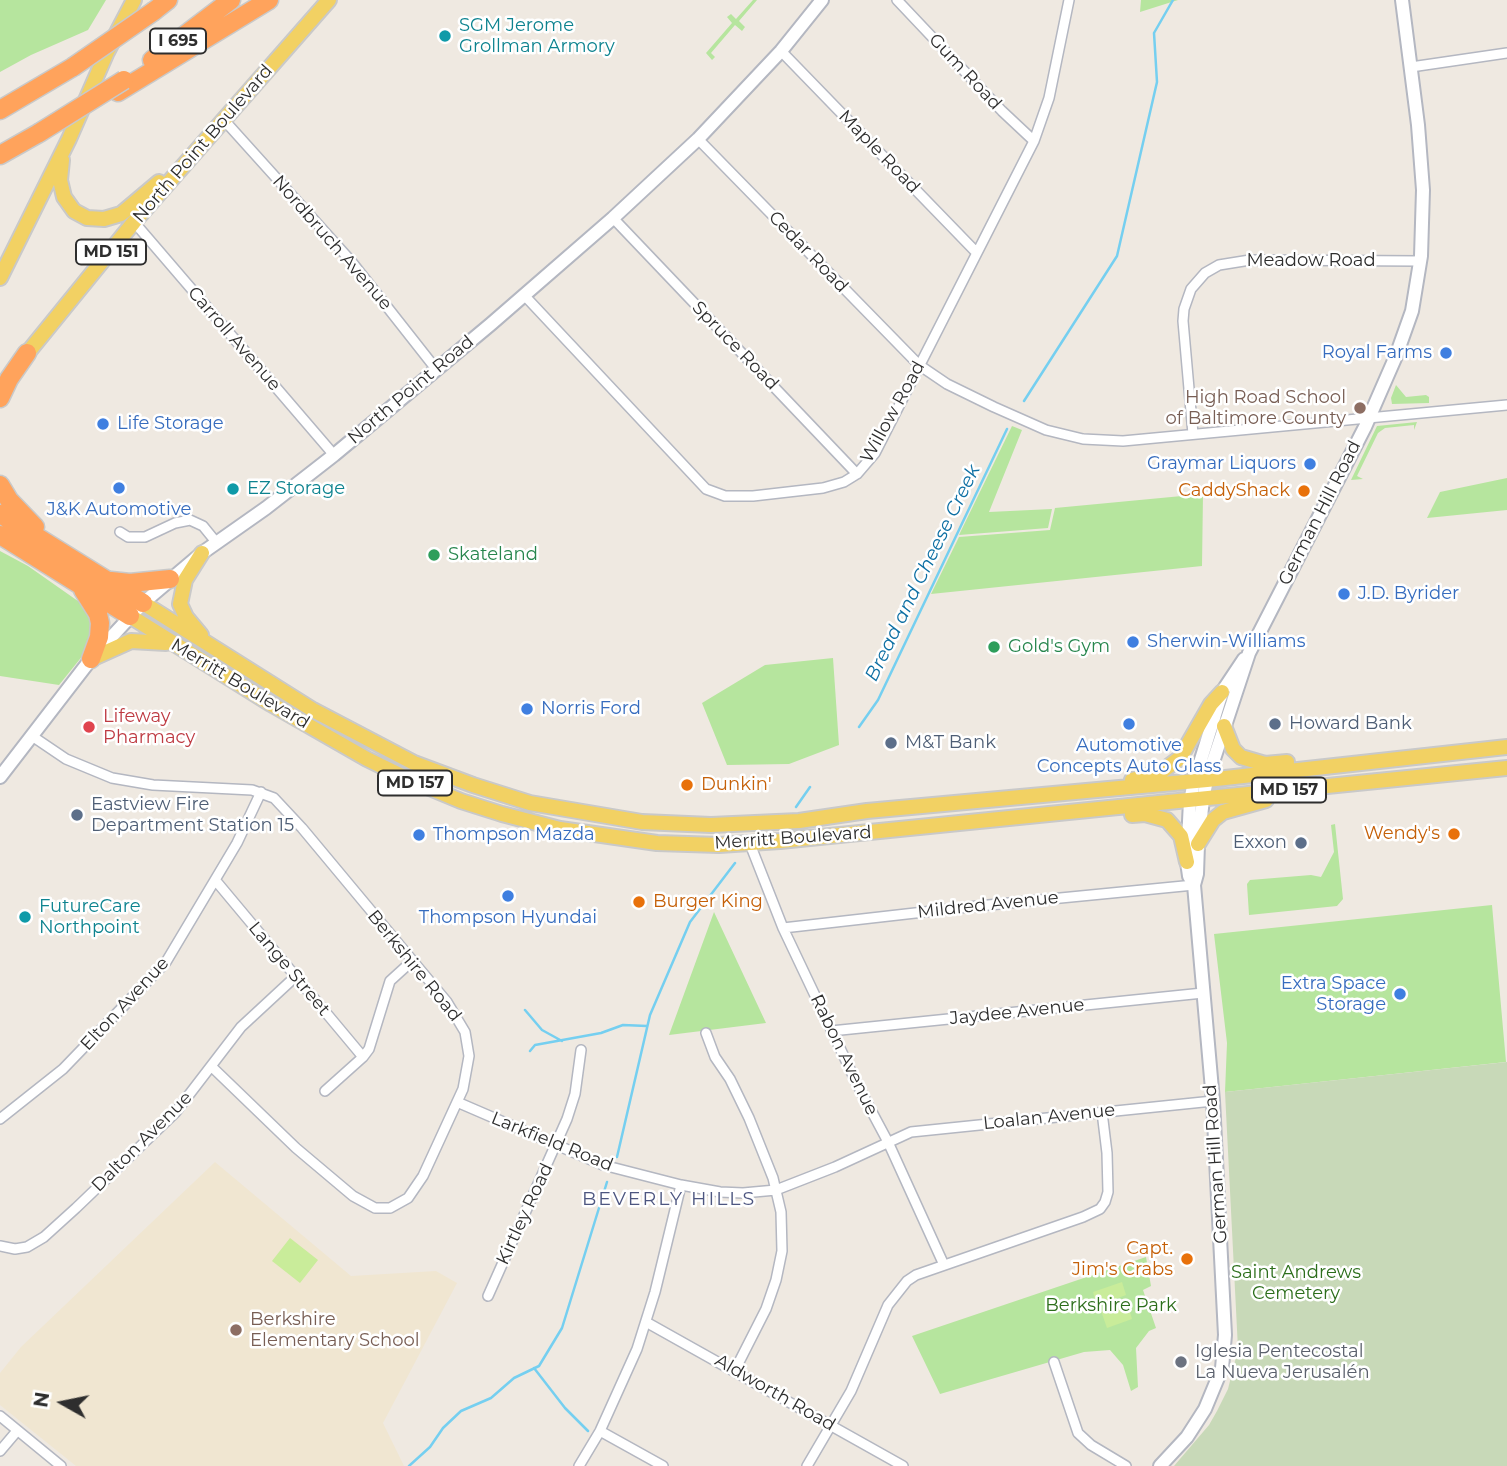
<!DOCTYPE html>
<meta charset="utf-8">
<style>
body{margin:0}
#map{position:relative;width:1507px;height:1466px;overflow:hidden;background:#efe9e1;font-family:Montserrat,sans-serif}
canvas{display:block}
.north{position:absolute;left:28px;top:1368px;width:70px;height:70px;-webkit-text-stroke:5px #fff;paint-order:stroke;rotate:279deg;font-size:19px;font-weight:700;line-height:28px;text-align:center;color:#2e2e2e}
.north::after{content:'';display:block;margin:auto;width:24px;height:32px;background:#2e2e2e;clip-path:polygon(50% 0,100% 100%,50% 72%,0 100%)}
</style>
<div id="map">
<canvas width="1507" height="1466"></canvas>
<div class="north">N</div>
</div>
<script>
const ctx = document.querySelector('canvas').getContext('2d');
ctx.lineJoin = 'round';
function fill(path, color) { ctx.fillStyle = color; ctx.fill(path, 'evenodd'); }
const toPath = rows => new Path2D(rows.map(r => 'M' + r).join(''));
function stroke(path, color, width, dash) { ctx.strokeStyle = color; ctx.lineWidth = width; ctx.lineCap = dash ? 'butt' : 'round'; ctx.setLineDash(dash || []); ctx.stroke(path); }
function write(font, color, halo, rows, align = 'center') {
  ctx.font = font + ' Montserrat,sans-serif'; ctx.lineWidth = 5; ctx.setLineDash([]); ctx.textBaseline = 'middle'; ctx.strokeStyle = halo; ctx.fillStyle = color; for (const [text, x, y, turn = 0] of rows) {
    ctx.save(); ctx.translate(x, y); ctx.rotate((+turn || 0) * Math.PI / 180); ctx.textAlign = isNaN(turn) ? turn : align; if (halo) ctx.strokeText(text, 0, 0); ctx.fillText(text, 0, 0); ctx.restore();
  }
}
fill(toPath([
 [215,1162,351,1276,436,1271,457,1283,383,1423,404,1466,76,1466,0,1405,0,1373,21,1347]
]), '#f0e6d1');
fill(toPath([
 [0,0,106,0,88,30,31,55,0,72],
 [753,0,757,0,739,21,745,27,742,31,735,25,711,53,715,57,712,60,706,53,732,23,727,17,731,14,736,19],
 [1141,0,1178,0,1140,12],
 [1396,385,1406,397,1426,395,1429,397,1429,403,1392,404,1391,398],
 [1417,422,1414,430,1414,425,1385,428,1378,433,1357,476,1363,479,1351,480,1377,426],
 [1012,426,1022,430,989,512,1052,509,1048,528,959,535],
 [1507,478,1507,510,1427,518,1440,492],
 [1203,494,1202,566,931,594,959,537,1050,530,1055,508],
 [0,551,28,566,85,606,94,616,92,644,59,685,0,676],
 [833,658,839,745,789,764,727,765,702,703,765,665],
 [1335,824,1343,899,1337,906,1249,915,1247,884,1250,880,1311,875,1321,877,1334,852,1331,825],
 [1492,905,1506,1062,1225,1092,1227,1043,1214,934],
 [714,912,766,1023,669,1035],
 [1146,1257,1151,1286,1143,1290,1156,1328,1149,1331,1136,1348,1138,1387,1131,1391,1123,1365,1110,1350,1084,1352,940,1394,912,1336]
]), '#b6e59e');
fill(toPath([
 [1507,1062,1507,1466,1174,1466,1209,1425,1217,1411,1228,1389,1238,1349,1225,1092]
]), '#c8d9b8');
fill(toPath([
 [290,1238,318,1260,300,1283,272,1261],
 [1122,1282,1126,1295,1097,1306,1093,1292],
 [1127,1302,1132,1319,1107,1328,1101,1311]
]), '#c9ec9a');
stroke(toPath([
 [1024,401,1117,256,1157,82,1154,33,1173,0],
 [859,727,878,700,1007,429],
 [796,807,810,787],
 [525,1010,542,1030,562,1041],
 [530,1051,535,1045,601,1033,623,1025,647,1026],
 [617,1157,650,1015,690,922,735,863],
 [534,1368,565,1408,588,1431],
 [409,1466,430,1447,443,1428,461,1411,491,1398,514,1378,539,1366,562,1328,607,1182]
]), '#75cff0', 2.5);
const minor = toPath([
 [897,0,1002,111,1034,141],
 [781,51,976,252],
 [1411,67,1507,53],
 [224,120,351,261,436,369],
 [698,139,919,365,947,384,994,407,1046,430,1083,439,1123,441,1507,405],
 [613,218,857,474],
 [134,222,334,455],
 [524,295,706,489,725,496,753,496,823,488,844,482,857,474,875,453,1034,141,1049,98,1069,0],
 [1193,434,1183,321,1184,309,1191,289,1205,273,1219,265,1250,260,1420,261],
 [120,532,128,537,145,537,175,523,190,520,203,526,216,542],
 [32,736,66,759,112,778,153,785,252,790,274,798,302,828,447,1002,465,1032,469,1056,463,1089,423,1176,408,1198,390,1208,375,1208,353,1196,296,1148,212,1067],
 [750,844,783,928,857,1084,888,1142,944,1265],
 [216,881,363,1057],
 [783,928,968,907,1194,885],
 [831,1031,1203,993],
 [706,1033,715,1057,730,1079,749,1118,773,1178,781,1212,782,1251,776,1280,766,1309,735,1370],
 [325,1091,363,1057,369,1049,390,981,412,961],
 [457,1102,603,1165,681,1185,720,1192,743,1193,776,1190,835,1167,911,1132,1213,1101],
 [0,1119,63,1069,166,962,237,843,261,792],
 [0,1246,15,1249,27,1247,44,1237,76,1208,175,1113,241,1027,295,977],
 [488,1296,567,1119,575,1094,581,1050],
 [646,1322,903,1466],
 [1054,1362,1078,1433,1091,1445,1126,1466],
 [0,1416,61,1466],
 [600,1431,663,1466],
 [0,1451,17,1431],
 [579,1466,600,1431,637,1349,655,1292,681,1185],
 [807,1466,851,1391,888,1305,907,1281,916,1275,1083,1217,1100,1209,1105,1202,1108,1192,1107,1153,1102,1112]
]);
const tertiary = toPath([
 [0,777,91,659,143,603,202,553,266,508,334,455,491,324,613,218,698,139,781,51,822,0],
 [1194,885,1189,876,1187,862,1190,801,1194,782,1222,692,1244,659],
 [1160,1466,1187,1437,1205,1409,1222,1368,1225,1335,1213,1101,1194,885,1197,874,1198,844,1203,799,1207,780,1249,653,1365,427,1396,356,1412,311,1421,256,1423,190,1418,125,1402,0]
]);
const primary = toPath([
 [62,160,60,180,64,197,74,211,87,218,104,219,121,214,159,182],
 [0,278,69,139,107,52,134,0],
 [21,361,134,222,329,0],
 [143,603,313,710,414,763,473,785,530,803,642,822,711,825,799,821,867,811,1207,780,1507,747],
 [130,616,271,704,367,759,408,779,461,801,502,814,560,829,657,843,719,845,780,841,1507,768],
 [201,635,186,617,180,604,185,580,202,553],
 [91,659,131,641,166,643],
 [1224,726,1233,749,1241,757,1265,764,1287,762],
 [1132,780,1161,772,1180,758,1211,704,1222,692],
 [1132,815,1145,814,1167,820,1181,836,1187,862],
 [1198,844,1213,820,1223,812,1266,800]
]);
const motorway = toPath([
 [154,11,168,0],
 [152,60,231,0],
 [118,92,269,0],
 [0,110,73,67],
 [0,155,39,133],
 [0,398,9,379,27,353],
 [0,485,9,500,35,527],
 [0,514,143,603],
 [0,535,130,616],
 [111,581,130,583,170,579],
 [83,590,98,614,100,623,99,637,91,659]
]);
stroke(minor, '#b4b7c1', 12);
stroke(tertiary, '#b4b7c1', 16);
stroke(primary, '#c9c9c9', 18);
stroke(motorway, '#c9c9c9', 21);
stroke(minor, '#fff', 9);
stroke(tertiary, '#fff', 12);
stroke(primary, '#f2d163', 14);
stroke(motorway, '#ffa35c', 18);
const motorwayBridge = toPath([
 [73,67,154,11],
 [39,133,124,80]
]);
stroke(motorwayBridge, '#c9c9c9', 21, []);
stroke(motorwayBridge, '#ffa35c', 18);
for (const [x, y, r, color] of [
 [445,36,7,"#0f9aa8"],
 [1446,353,7,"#3f7fe0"],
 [1360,408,7,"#8d6e63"],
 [103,424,7,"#3f7fe0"],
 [1310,464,7,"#3f7fe0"],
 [119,488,7,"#3f7fe0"],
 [233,489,7,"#0f9aa8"],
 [1304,491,7,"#e8710a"],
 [434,555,7,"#2e9e5b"],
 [1344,594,7,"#3f7fe0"],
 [1133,642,7,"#3f7fe0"],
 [994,647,7,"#2e9e5b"],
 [527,709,7,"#3f7fe0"],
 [1129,724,7,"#3f7fe0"],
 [1275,724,7,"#5c6f8a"],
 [89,727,7,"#e0444e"],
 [891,743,7,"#5c6f8a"],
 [687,785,7,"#e8710a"],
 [77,815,7,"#5c6f8a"],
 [1454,834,7,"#e8710a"],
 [419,835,7,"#3f7fe0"],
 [1301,843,7,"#5c6f8a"],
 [508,896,7,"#3f7fe0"],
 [639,902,7,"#e8710a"],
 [25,917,7,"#0f9aa8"],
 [1400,994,7,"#3f7fe0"],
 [1187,1259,7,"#e8710a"],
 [236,1330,7,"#8d6e63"],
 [1181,1362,7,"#6b7280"]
]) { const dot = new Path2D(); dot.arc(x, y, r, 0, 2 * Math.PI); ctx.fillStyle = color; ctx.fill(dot); stroke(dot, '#fff', 2.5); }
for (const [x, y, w] of [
 [178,41,56],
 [111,252,70],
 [415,783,74],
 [1289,790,74]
]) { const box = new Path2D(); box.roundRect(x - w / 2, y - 12.5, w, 25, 5); ctx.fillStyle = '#fff'; ctx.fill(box); stroke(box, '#2e2e2e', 2); }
write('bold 16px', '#2e2e2e', null, [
 ["I 695",178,41],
 ["MD 151",111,252],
 ["MD 157",415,783],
 ["MD 157",1289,790]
]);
write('18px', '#0d838f', '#fff', [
 ["SGM Jerome",459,26],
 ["Grollman Armory",459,47],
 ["EZ Storage",247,489],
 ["FutureCare",39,907],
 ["Northpoint",39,928]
], 'left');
write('18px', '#2e2e2e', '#fff', [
 ["Gum Road",965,72,47],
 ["North Point Boulevard",203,144,-49],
 ["Maple Road",879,152,46],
 ["Nordbruch Avenue",332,243,49],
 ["Cedar Road",808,252,46],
 ["Meadow Road",1311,261],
 ["Carroll Avenue",234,339,49],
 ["Spruce Road",735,346,46],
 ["North Point Road",411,390,-40],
 ["Willow Road",893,412,-61],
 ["German Hill Road",1320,513,-63],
 ["Merritt Boulevard",240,684,31],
 ["Merritt Boulevard",793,838,-4],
 ["Mildred Avenue",988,905,-6],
 ["Berkshire Road",414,966,51],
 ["Lange Street",289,969,50],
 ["Elton Avenue",125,1004,-47],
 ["Jaydee Avenue",1017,1012,-6],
 ["Rabon Avenue",844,1055,64],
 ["Loalan Avenue",1049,1117,-6],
 ["Dalton Avenue",142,1142,-45],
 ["Larkfield Road",552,1142,22],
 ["German Hill Road",1216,1164,-94],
 ["Kirtley Road",525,1214,-65],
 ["Aldworth Road",775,1393,30]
]);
write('18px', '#366cbe', '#fff', [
 ["Royal Farms",1432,353,"right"],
 ["Life Storage",117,424],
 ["Graymar Liquors",1296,464,"right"],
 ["J&K Automotive",119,510,"center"],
 ["J.D. Byrider",1358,594],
 ["Sherwin-Williams",1147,642],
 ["Norris Ford",541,709],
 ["Automotive",1129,746,"center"],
 ["Concepts Auto Glass",1129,767,"center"],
 ["Thompson Mazda",433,835],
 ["Thompson Hyundai",508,918,"center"],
 ["Extra Space",1386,984,"right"],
 ["Storage",1386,1005,"right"]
], 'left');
write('18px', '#785e54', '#fff', [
 ["High Road School",1346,398],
 ["of Baltimore County",1346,419],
 ["Berkshire",250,1320,"left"],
 ["Elementary School",250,1341,"left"]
], 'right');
write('18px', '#c56008', '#fff', [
 ["CaddyShack",1290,491],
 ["Dunkin'",701,785,"left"],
 ["Wendy's",1440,834],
 ["Burger King",653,902,"left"],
 ["Capt.",1173,1249],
 ["Jim's Crabs",1173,1270]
], 'right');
write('18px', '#27864d', '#fff', [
 ["Skateland",448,555],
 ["Gold's Gym",1008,647]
], 'left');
write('18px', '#be3a42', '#fff', [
 ["Lifeway",103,717],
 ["Pharmacy",103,738]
], 'left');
write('18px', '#4e5e75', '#fff', [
 ["Howard Bank",1289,724],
 ["M&T Bank",905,743],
 ["Eastview Fire",91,805],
 ["Department Station 15",91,826],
 ["Exxon",1287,843,"right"]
], 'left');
write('18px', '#2c6e1b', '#fff', [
 ["Saint Andrews",1296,1273],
 ["Cemetery",1296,1294],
 ["Berkshire Park",1111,1306]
]);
write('18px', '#5b616d', '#fff', [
 ["Iglesia Pentecostal",1195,1352],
 ["La Nueva Jerusalén",1195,1373]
], 'left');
write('italic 19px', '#0d6fa3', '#fff', [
 ["Bread and Cheese Creek",923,573,-64]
]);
ctx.letterSpacing = '2px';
write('19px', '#4d5680', '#fff', [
 ["BEVERLY HILLS",669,1199]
]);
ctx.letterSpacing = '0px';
</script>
